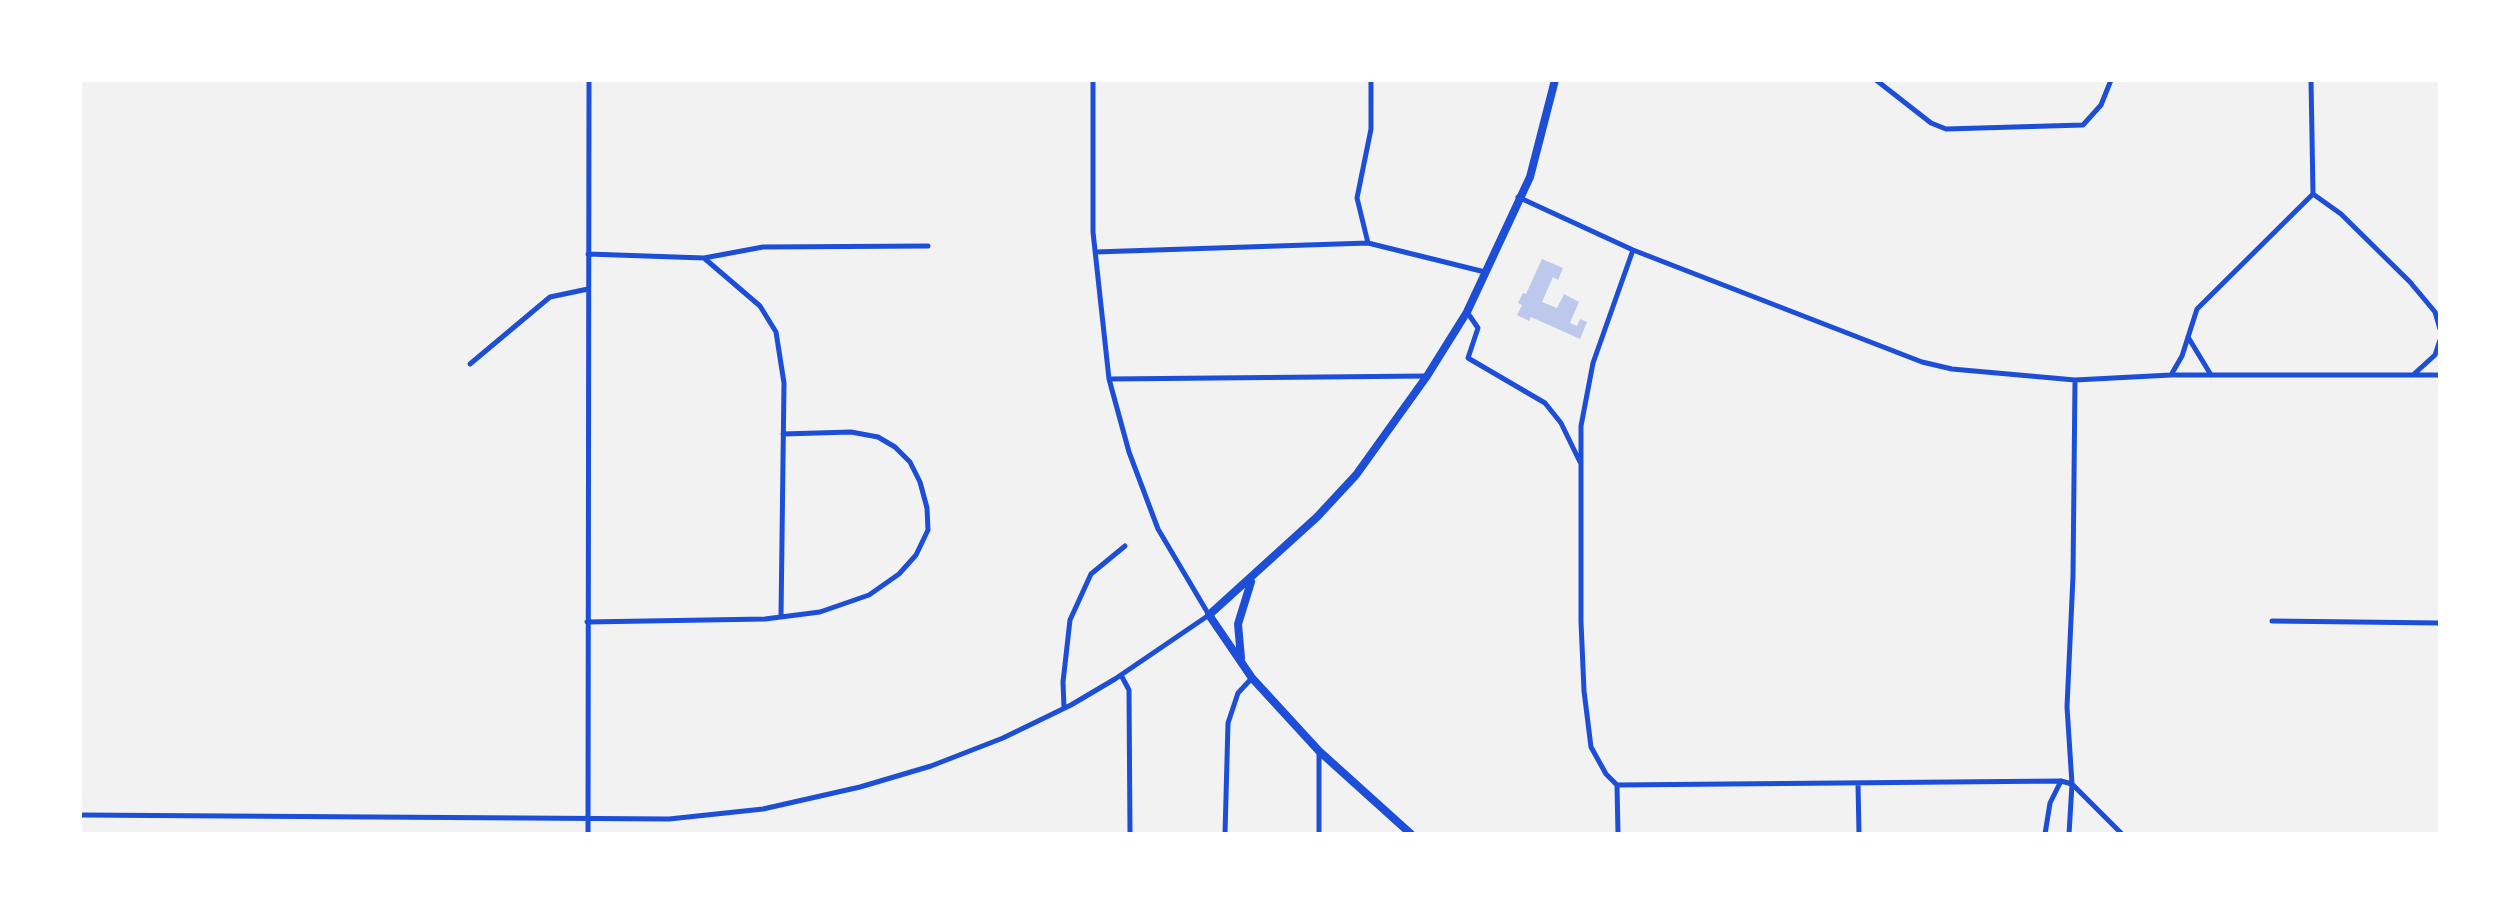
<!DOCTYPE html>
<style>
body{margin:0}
#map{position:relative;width:2520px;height:914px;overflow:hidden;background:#f2f2f2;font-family:Arial,sans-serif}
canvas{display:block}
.frame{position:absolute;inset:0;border:82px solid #fff;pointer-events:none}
</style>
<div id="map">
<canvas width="2520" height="914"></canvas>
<div class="frame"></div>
</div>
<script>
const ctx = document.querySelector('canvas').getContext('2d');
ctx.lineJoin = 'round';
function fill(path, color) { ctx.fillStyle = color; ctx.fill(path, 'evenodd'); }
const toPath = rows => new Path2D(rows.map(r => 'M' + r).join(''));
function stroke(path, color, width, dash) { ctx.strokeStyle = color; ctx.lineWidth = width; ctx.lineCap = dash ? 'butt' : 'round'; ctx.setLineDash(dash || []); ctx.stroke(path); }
fill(toPath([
 [1542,259,1563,268,1558,280,1553,277,1542,302,1557,308,1564,294,1579,302,1570,323,1577,326,1580,319,1587,322,1580,339,1531,317,1529,321,1517,315,1522,305,1518,303,1523,293,1526,294]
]), '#bdc9ec');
stroke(toPath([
 [1876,80,1931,123,1946,129,2083,125,2101,105,2111,80],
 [2313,194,2341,214,2410,282,2435,312,2440,329],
 [1518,197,1633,250,1922,362,1952,369,2075,380,2171,375,2440,375],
 [1368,243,1357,198,1371,129,1371,80],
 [1633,250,1593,363,1581,426,1581,622,1584,691,1591,747,1606,774,1617,785,2061,781,2072,784,2069,834],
 [1095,252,1368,243,1485,272],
 [588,254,704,258,760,306,776,332,784,383,781,617],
 [704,258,763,247,928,246],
 [1467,312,1478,328,1468,358,1545,403,1561,423,1580,462],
 [2188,337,2211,375],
 [470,364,550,297,588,289],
 [2171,375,2182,356,2197,309,2313,194,2311,80],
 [2413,375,2435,355,2440,340],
 [1109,379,1427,376],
 [2075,380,2073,576,2067,707,2072,784,2122,834],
 [2272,621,2440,623],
 [587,622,765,619,820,612,869,595,899,574,916,555,928,530,927,508,920,482,910,462,895,447,878,437,851,432,783,434],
 [1121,675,1129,690,1130,834],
 [1064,708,1063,682,1070,620,1091,574,1125,546],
 [1319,751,1319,834],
 [1858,784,1859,834],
 [1617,785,1618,834],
 [80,815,669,819,763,809,860,787,931,766,1003,738,1071,705,1115,679,1209,615,1158,529,1129,452,1109,379,1093,232,1093,80],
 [588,834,589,80],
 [1225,834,1228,723,1238,693,1252,678],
 [2045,834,2050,803,2061,781]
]), '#1d4ed8', 5);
stroke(toPath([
 [1241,658,1238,624,1251,582],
 [1411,834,1319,751,1252,678,1209,615,1317,517,1356,475,1427,376,1467,312,1530,177,1555,80]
]), '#1d4ed8', 8);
</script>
